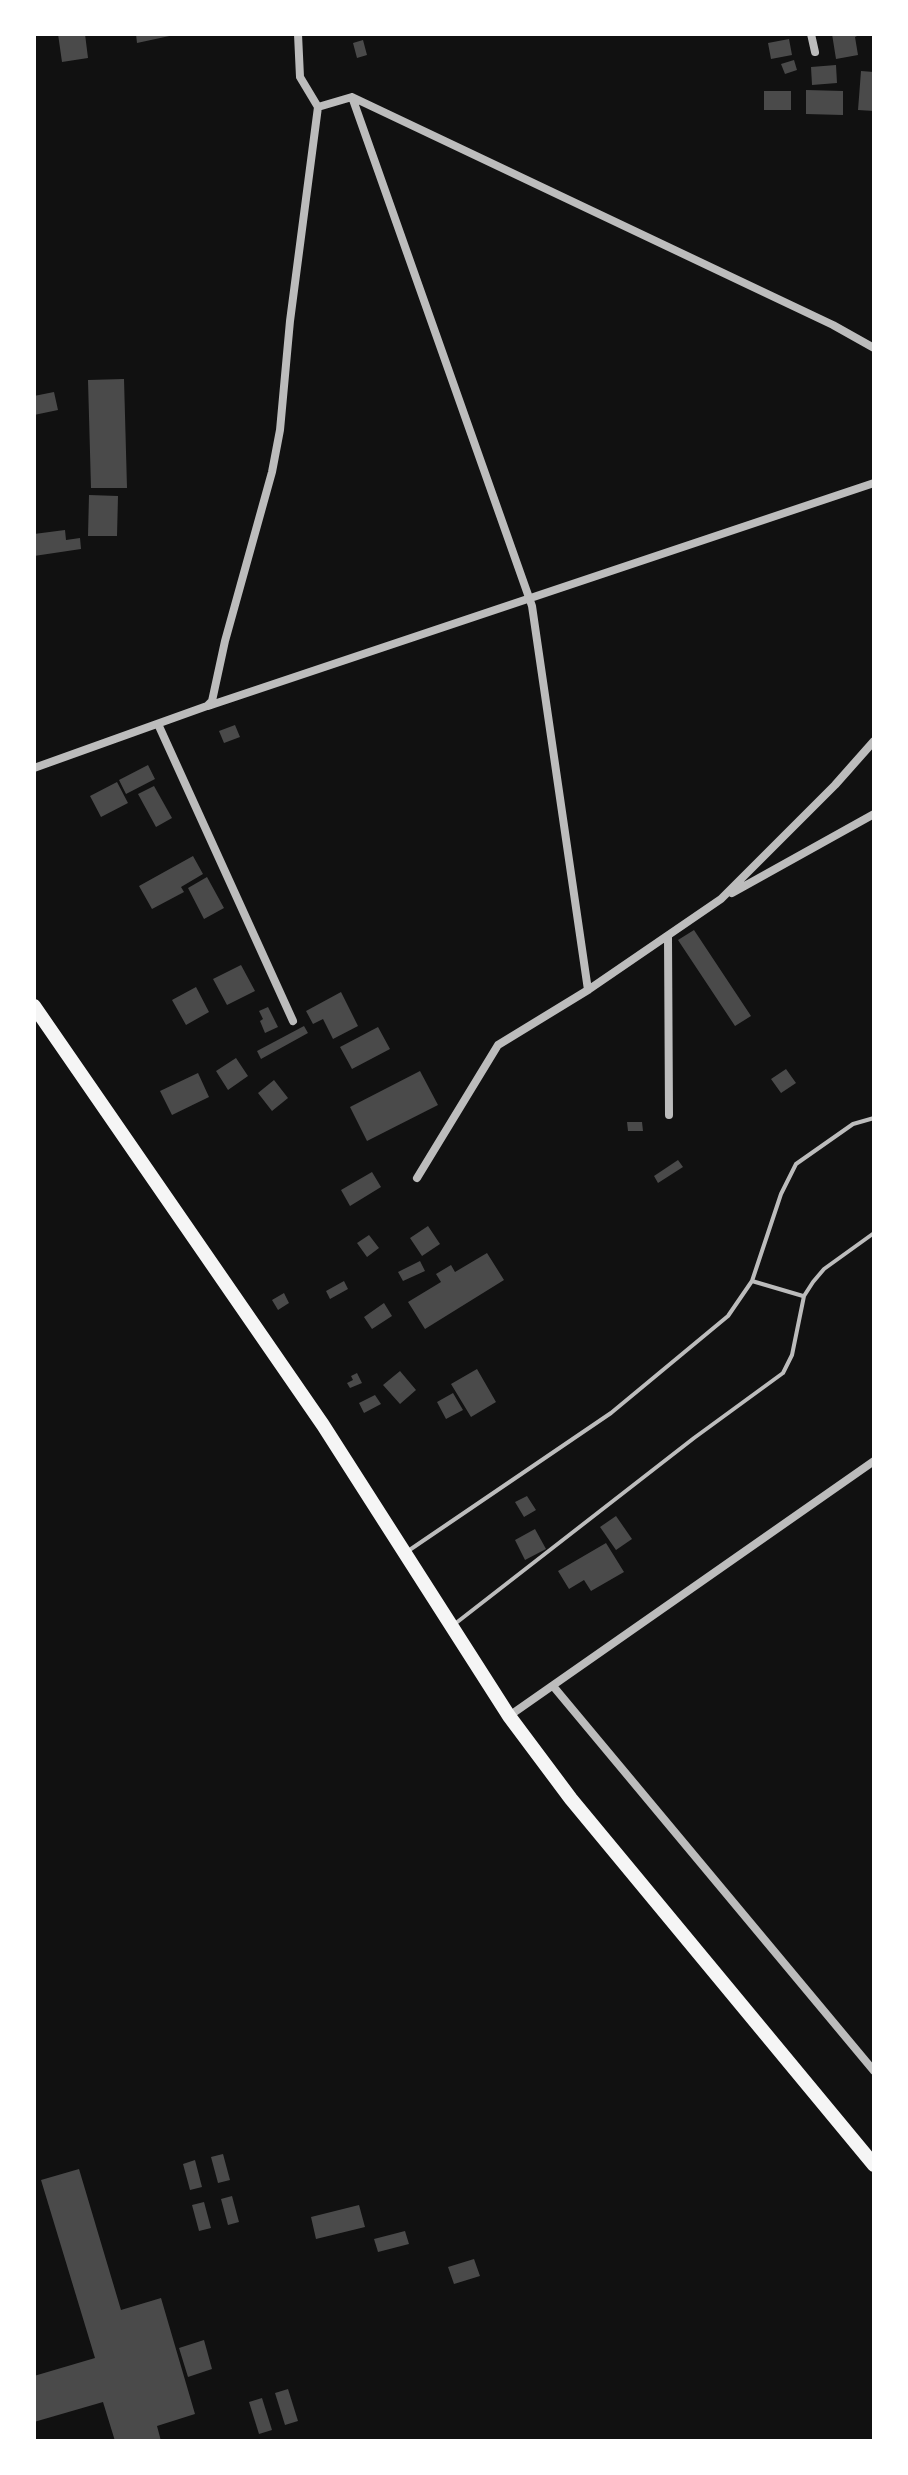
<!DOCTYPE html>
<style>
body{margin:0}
#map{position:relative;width:908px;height:2475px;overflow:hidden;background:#111;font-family:"DM Sans",sans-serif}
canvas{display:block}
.frame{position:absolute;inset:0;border:36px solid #fff;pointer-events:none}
</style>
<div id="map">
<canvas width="908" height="2475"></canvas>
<div class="frame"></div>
</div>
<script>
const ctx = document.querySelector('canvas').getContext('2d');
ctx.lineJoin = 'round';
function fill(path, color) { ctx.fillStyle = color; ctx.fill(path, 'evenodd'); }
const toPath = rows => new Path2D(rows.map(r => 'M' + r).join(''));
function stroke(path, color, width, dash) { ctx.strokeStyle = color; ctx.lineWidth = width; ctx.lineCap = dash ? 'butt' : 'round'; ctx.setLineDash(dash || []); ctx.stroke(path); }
fill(toPath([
 [58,34,85,34,88,58,62,62],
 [136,34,174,34,174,35,137,43],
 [832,34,861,34,855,37,858,55,836,59],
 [789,39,792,55,771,59,768,43],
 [363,40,367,55,357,58,353,43],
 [794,60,797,70,785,74,781,64],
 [836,65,837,83,812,85,811,67],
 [861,71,874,72,874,111,858,110],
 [806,90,843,91,843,115,806,114],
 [764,91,791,91,791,110,764,110],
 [124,379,127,488,91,488,88,380],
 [54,392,58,410,34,415,34,396],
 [89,495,118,496,117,536,88,536],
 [65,530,66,540,80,538,81,549,34,556,34,534],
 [235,725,240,737,224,743,219,731],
 [148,765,155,779,126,794,119,780],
 [117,782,128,803,101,817,90,796],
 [154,786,172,818,156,827,138,794],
 [193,856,203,874,181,887,184,892,152,909,139,886],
 [207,877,224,908,204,919,188,888],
 [694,930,751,1016,735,1026,678,940],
 [241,965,255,991,227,1005,213,979],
 [196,987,209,1012,186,1025,172,1000],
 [341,992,358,1026,333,1039,323,1019,313,1024,306,1011],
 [268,1007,278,1027,265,1033,260,1021,263,1019,259,1011],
 [304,1026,308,1033,261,1059,257,1051],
 [378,1027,390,1049,352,1069,340,1047],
 [236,1058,248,1076,228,1090,216,1071],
 [786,1069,796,1083,781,1093,771,1079],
 [420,1071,438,1105,367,1141,350,1107],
 [198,1073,209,1097,172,1115,160,1091],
 [274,1080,288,1098,272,1111,258,1093],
 [627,1122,642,1122,643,1131,628,1131],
 [678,1160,683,1167,658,1183,654,1176],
 [372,1172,381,1187,350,1206,341,1190],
 [428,1226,440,1244,422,1256,410,1238],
 [369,1235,379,1248,367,1257,357,1243],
 [487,1253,504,1280,425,1329,408,1302,441,1282,436,1274,451,1265,455,1272],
 [420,1261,425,1271,403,1281,398,1272],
 [344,1281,348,1289,330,1299,326,1291],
 [284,1293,289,1303,278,1310,272,1300],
 [384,1303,392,1316,372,1329,364,1317],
 [477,1369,496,1402,471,1417,451,1384],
 [400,1371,416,1390,400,1404,383,1385],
 [357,1373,362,1383,350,1388,347,1383,353,1380,351,1376],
 [453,1393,463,1410,446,1419,437,1402],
 [375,1395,381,1404,364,1413,359,1403],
 [527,1496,536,1510,524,1517,515,1502],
 [616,1516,632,1539,616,1550,600,1527],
 [535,1529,546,1549,525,1560,515,1540],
 [606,1543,624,1572,591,1591,584,1580,569,1589,558,1571],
 [223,2154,230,2180,218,2183,211,2157],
 [195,2160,202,2187,190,2190,183,2164],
 [79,2169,121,2310,161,2298,195,2414,157,2426,161,2441,115,2441,103,2402,34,2422,34,2376,95,2358,41,2180],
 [232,2196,239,2222,228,2225,221,2199],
 [204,2202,211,2228,199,2231,192,2205],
 [359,2205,365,2227,316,2239,311,2217],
 [405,2231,409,2244,378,2252,374,2239],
 [474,2259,480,2276,454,2284,448,2267],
 [204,2340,212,2369,188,2377,179,2348],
 [288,2389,298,2421,285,2425,275,2393],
 [262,2398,272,2430,259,2434,249,2402]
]), '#4a4a4a');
stroke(toPath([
 [752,1281,803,1296],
 [408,1551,611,1413,728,1316,752,1281,781,1194,796,1164,853,1124,874,1118],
 [456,1623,694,1438,783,1373,792,1355,804,1296,813,1282,824,1269,874,1233]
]), '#bcbcbc', 4);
stroke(toPath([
 [811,34,815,52],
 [352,97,532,606,588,990],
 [318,107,352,97,833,325,874,348],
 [208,706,874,483],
 [158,724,293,1021],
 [34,768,207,706,212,701,225,641,272,472,280,430,290,321,318,107,300,77,298,34],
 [732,893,874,814],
 [668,937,669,1115],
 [417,1178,498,1045,588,990,721,899,835,785,874,741],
 [553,1686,874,2071],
 [509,1716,874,1461]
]), '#bcbcbc', 8);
stroke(toPath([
 [34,1006,323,1425,509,1716,571,1799,874,2165]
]), '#f5f5f5', 14);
</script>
